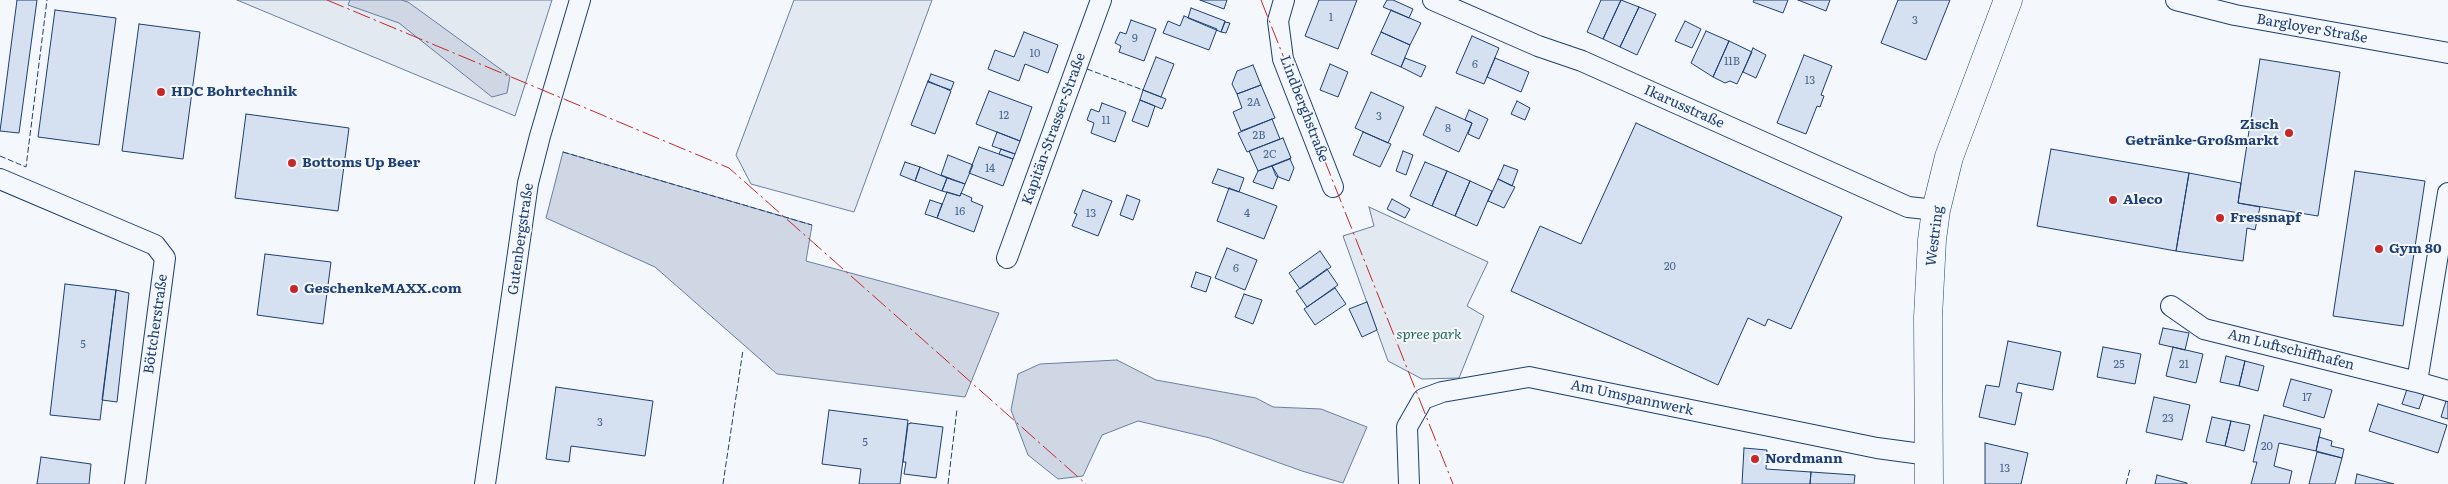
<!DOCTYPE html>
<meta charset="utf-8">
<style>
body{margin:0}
canvas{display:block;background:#f4f7fb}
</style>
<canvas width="2448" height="484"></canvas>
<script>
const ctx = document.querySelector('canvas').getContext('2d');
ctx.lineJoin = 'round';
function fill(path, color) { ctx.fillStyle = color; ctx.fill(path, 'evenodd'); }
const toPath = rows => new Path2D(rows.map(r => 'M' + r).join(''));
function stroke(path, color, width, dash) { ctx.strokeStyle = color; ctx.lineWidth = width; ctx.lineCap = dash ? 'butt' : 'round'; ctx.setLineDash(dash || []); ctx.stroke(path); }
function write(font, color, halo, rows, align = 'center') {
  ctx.font = font + ' Literata,serif'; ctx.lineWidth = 4; ctx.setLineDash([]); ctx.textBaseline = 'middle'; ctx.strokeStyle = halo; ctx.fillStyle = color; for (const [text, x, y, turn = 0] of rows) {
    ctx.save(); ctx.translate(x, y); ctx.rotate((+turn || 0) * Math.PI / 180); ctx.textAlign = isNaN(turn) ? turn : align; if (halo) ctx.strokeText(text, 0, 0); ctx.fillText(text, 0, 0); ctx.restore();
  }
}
const green = toPath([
 [237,0,552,0,515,116,237,0],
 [794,0,932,0,854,212,751,184,736,155,794,0],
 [1369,207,1488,262,1467,306,1484,316,1459,378,1422,379,1388,361,1343,236,1374,226,1369,207]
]);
fill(green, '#e3e9f0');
stroke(green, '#687fa3', 1);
const water = toPath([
 [350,0,401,0,408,2,510,76,507,93,492,97,399,23,348,5,350,0],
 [563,152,812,225,806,261,999,313,965,397,777,374,655,267,546,218,563,152],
 [1117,360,1156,380,1256,398,1273,407,1321,409,1367,427,1343,483,1302,471,1210,438,1138,421,1102,435,1083,476,1058,479,1028,455,1011,410,1018,374,1040,364,1117,360]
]);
fill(water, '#cfd7e4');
stroke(water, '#687fa3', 1);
const building = toPath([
 [17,0,37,0,19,133,0,131,17,0],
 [1200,0,1227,0,1224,9,1200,0],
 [1319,0,1357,0,1338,49,1305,36,1319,0],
 [1387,0,1393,0,1413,9,1409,18,1383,7,1387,0],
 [1601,0,1621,0,1603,39,1587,32,1601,0],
 [1621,0,1639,7,1620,47,1603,39,1621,0],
 [1754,0,1788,0,1783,13,1753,2,1754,0],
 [1798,0,1830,0,1826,11,1798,0],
 [1898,0,1950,0,1926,60,1881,43,1898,0],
 [1639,7,1656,14,1637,55,1620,47,1639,7],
 [1191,8,1225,21,1221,32,1188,18,1191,8],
 [55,10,116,18,99,145,38,137,55,10],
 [1391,10,1421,23,1410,45,1381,32,1391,10],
 [1184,16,1217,29,1209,50,1163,33,1168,21,1180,26,1184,16],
 [1131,20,1156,29,1144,61,1119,52,1121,46,1115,43,1120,32,1126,34,1131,20],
 [1685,21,1701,29,1692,48,1675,41,1685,21],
 [1225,22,1230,23,1226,33,1221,32,1225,22],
 [139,24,200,32,183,159,122,151,139,24],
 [1706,31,1729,41,1713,77,1691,63,1706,31],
 [1024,32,1058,45,1048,73,1025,64,1019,81,988,69,995,50,1014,57,1024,32],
 [1381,32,1410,45,1401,67,1371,54,1381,32],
 [1472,36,1499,48,1484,84,1456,73,1472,36],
 [1729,41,1752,52,1737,84,1730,81,1725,83,1713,77,1729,41],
 [1753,48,1766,55,1756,78,1743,72,1753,48],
 [1804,55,1832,66,1821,95,1824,96,1820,107,1817,106,1806,134,1777,123,1804,55],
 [1156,57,1174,64,1161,97,1143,90,1156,57],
 [1405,58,1426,66,1421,77,1401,67,1405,58],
 [1495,58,1529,72,1521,92,1487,77,1495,58],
 [2260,59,2340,72,2318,216,2238,203,2260,59],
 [1330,64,1348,72,1338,97,1320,90,1330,64],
 [1253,65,1261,85,1237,94,1232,84,1237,71,1253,65],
 [931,74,954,82,951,90,928,82,931,74],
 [928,81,951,91,935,134,911,125,928,81],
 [1261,85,1275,118,1241,131,1233,112,1242,108,1237,94,1261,85],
 [1143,90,1166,99,1162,109,1140,100,1143,90],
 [989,91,1032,107,1020,141,976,124,989,91],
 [1371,92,1404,107,1388,143,1355,128,1371,92],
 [1140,100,1155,106,1148,127,1132,121,1140,100],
 [1517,101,1530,108,1525,120,1511,114,1517,101],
 [1102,103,1126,112,1115,142,1091,133,1094,123,1087,120,1091,109,1099,112,1102,103],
 [1436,107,1472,123,1459,152,1423,135,1436,107],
 [1469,110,1488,119,1479,139,1468,134,1472,123,1465,120,1469,110],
 [246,114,349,128,338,211,235,198,246,114],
 [1272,119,1280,139,1247,152,1238,133,1272,119],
 [1636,123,1842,217,1791,329,1768,319,1765,326,1748,318,1718,385,1511,291,1540,226,1581,244,1636,123],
 [997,132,1020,141,1015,154,992,146,997,132],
 [1363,132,1391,144,1380,167,1353,155,1363,132],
 [1283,138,1291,158,1258,171,1249,151,1283,138],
 [979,147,1013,159,1003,186,969,173,979,147],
 [1001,149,1015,154,1013,159,999,154,1001,149],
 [2051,149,2189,173,2176,251,2037,226,2051,149],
 [1403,151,1413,155,1406,175,1396,171,1403,151],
 [948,155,973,165,965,184,941,175,948,155],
 [1290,159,1294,168,1289,181,1276,176,1272,166,1290,159],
 [905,162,920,167,915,181,900,175,905,162],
 [1425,162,1447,171,1432,206,1410,196,1425,162],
 [1504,165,1518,170,1512,186,1498,179,1504,165],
 [1272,166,1278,176,1273,189,1253,182,1258,171,1272,166],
 [920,167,947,178,942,191,915,181,920,167],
 [1218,169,1244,178,1239,192,1212,183,1218,169],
 [1447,171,1470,181,1455,216,1432,206,1447,171],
 [2355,171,2425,181,2403,326,2333,316,2355,171],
 [2189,173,2241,183,2238,203,2260,207,2255,230,2247,228,2243,261,2176,251,2189,173],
 [947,178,965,184,960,196,942,191,947,178],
 [1498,179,1515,187,1504,208,1488,201,1498,179],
 [1470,181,1492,191,1477,226,1455,216,1470,181],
 [1229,188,1277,206,1264,239,1217,221,1229,188],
 [1083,190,1112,201,1098,236,1072,226,1077,214,1074,213,1083,190],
 [947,192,960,196,961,193,972,198,971,201,983,206,974,232,937,218,947,192],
 [1127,195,1140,200,1133,220,1120,215,1127,195],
 [1392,199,1410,209,1405,218,1387,209,1392,199],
 [930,200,942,204,937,218,925,214,930,200],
 [1227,248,1257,260,1245,290,1215,278,1227,248],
 [1320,251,1331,267,1300,289,1289,273,1320,251],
 [265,254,331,262,323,324,257,315,265,254],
 [1327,269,1338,285,1307,307,1296,291,1327,269],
 [1196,272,1211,277,1206,292,1191,287,1196,272],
 [65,284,116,290,100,420,50,415,65,284],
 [1335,288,1346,304,1315,325,1304,309,1335,288],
 [116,290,129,293,117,402,102,400,116,290],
 [1244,294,1262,300,1253,324,1235,317,1244,294],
 [1367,302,1377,330,1362,337,1349,309,1367,302],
 [2163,328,2189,333,2185,350,2159,344,2163,328],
 [2008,341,2061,352,2053,390,2018,383,2016,392,2022,393,2015,425,1979,417,1986,385,1999,387,2008,341],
 [2103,347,2141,354,2135,384,2097,377,2103,347],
 [2173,347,2203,354,2196,383,2166,376,2173,347],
 [2226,356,2245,361,2239,386,2220,382,2226,356],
 [2245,361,2264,366,2258,391,2239,386,2245,361],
 [2291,379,2332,390,2324,418,2283,406,2291,379],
 [556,387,653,401,645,456,571,446,569,462,546,459,556,387],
 [2407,389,2424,394,2419,409,2402,404,2407,389],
 [2154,397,2190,405,2182,440,2146,432,2154,397],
 [2446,401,2448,401,2448,419,2441,417,2446,401],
 [2378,404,2447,425,2438,453,2369,431,2378,404],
 [829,410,908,420,900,484,859,484,861,469,822,464,829,410],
 [2264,415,2321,429,2316,451,2279,443,2274,466,2292,471,2289,484,2251,484,2257,462,2253,462,2264,415],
 [2212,417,2231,421,2225,446,2206,442,2212,417],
 [2231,421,2250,425,2244,451,2225,446,2231,421],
 [911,423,943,427,936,478,904,474,906,462,903,462,908,424,911,423],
 [2319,437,2332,441,2331,446,2344,449,2342,458,2316,451,2319,437],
 [1985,443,2028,453,2021,484,1985,484,1985,443],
 [1744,448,1767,450,1766,469,1811,472,1810,484,1742,484,1744,448],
 [2317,452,2342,458,2335,484,2309,484,2317,452],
 [41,457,91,464,89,484,37,484,41,457],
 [1811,472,1855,475,1854,484,1810,484,1811,472],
 [2357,474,2394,484,2355,484,2357,474],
 [2157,475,2187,483,2187,484,2155,484,2157,475]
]);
fill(building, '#d5e0f0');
stroke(building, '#1d3f73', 1);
const minor = toPath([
 [1284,0,1278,21,1283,59,1333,187],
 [1433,0,1538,46,1582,61,1908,207,1936,210],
 [2176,0,2235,15,2448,53],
 [0,179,155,245,165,258,135,484],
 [1007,258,1101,0],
 [2171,306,2204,329,2417,382,2448,391],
 [2417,382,2448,193],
 [485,484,528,183,540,136,580,0],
 [1409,484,1407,427,1423,399,1442,392,1529,377,1877,448,1929,455]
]);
const secondary = toPath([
 [1929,484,1928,317,1932,240,1936,210,1949,157,2008,0]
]);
stroke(minor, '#1d3f73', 22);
stroke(secondary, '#1d3f73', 29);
stroke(minor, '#f4f7fb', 20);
stroke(secondary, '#f4f7fb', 28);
stroke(toPath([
 [1087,69,1143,90],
 [563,152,812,225],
 [0,156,26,167,47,0],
 [723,484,743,350],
 [948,484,957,409],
 [2126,484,2130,469]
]), '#1d3f73', 1, [6, 2.5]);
stroke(toPath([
 [327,0,729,168,1086,484],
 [1261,0,1453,484]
]), '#c62828', 1, [18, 4, 2.5, 4]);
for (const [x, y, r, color] of [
 [161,92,5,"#c62828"],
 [2289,133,5,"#c62828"],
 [292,163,5,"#c62828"],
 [2113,200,5,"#c62828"],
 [2220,218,5,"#c62828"],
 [2379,249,5,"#c62828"],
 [294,289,5,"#c62828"],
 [1755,459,5,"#c62828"]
]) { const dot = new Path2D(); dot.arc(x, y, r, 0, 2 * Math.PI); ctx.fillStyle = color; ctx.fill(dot); stroke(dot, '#f4f7fb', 2); }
write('11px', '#4b6792', null, [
 ["1",1331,18],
 ["3",1915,21],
 ["9",1135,39],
 ["10",1035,54],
 ["11B",1732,62],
 ["6",1475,65],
 ["13",1810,81],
 ["2A",1254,103],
 ["12",1004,116],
 ["3",1379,117],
 ["11",1106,121],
 ["8",1448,129],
 ["2B",1259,136],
 ["2C",1270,155],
 ["14",990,169],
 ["16",960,212],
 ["13",1091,214],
 ["4",1247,214],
 ["20",1670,267],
 ["6",1236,269],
 ["5",83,345],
 ["25",2119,365],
 ["21",2184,365],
 ["17",2307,398],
 ["23",2168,419],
 ["3",600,423],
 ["5",865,443],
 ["20",2267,447],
 ["13",2005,469]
]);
write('14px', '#1d3f73', '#f4f7fb', [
 ["Bargloyer Straße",2312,29,10],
 ["Ikarusstraße",1684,107,24],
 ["Lindberghstraße",1304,109,69],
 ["Kapitän-Strasser-Straße",1054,129,-70],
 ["Westring",1935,236,-83],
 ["Gutenbergstraße",521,239,-82],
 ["Böttcherstraße",156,324,-82],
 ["Am Luftschiffhafen",2291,350,14],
 ["Am Umspannwerk",1632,398,12]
]);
write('bold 14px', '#1d3f73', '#f4f7fb', [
 ["HDC Bohrtechnik",171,92],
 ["Zisch",2279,125,"right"],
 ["Getränke-Großmarkt",2279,141,"right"],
 ["Bottoms Up Beer",302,163],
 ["Aleco",2123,200],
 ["Fressnapf",2230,218],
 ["Gym 80",2389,249],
 ["GeschenkeMAXX.com",304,289],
 ["Nordmann",1765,459]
], 'left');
write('italic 14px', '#2c6c60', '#f4f7fb', [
 ["spree park",1429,335]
]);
</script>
